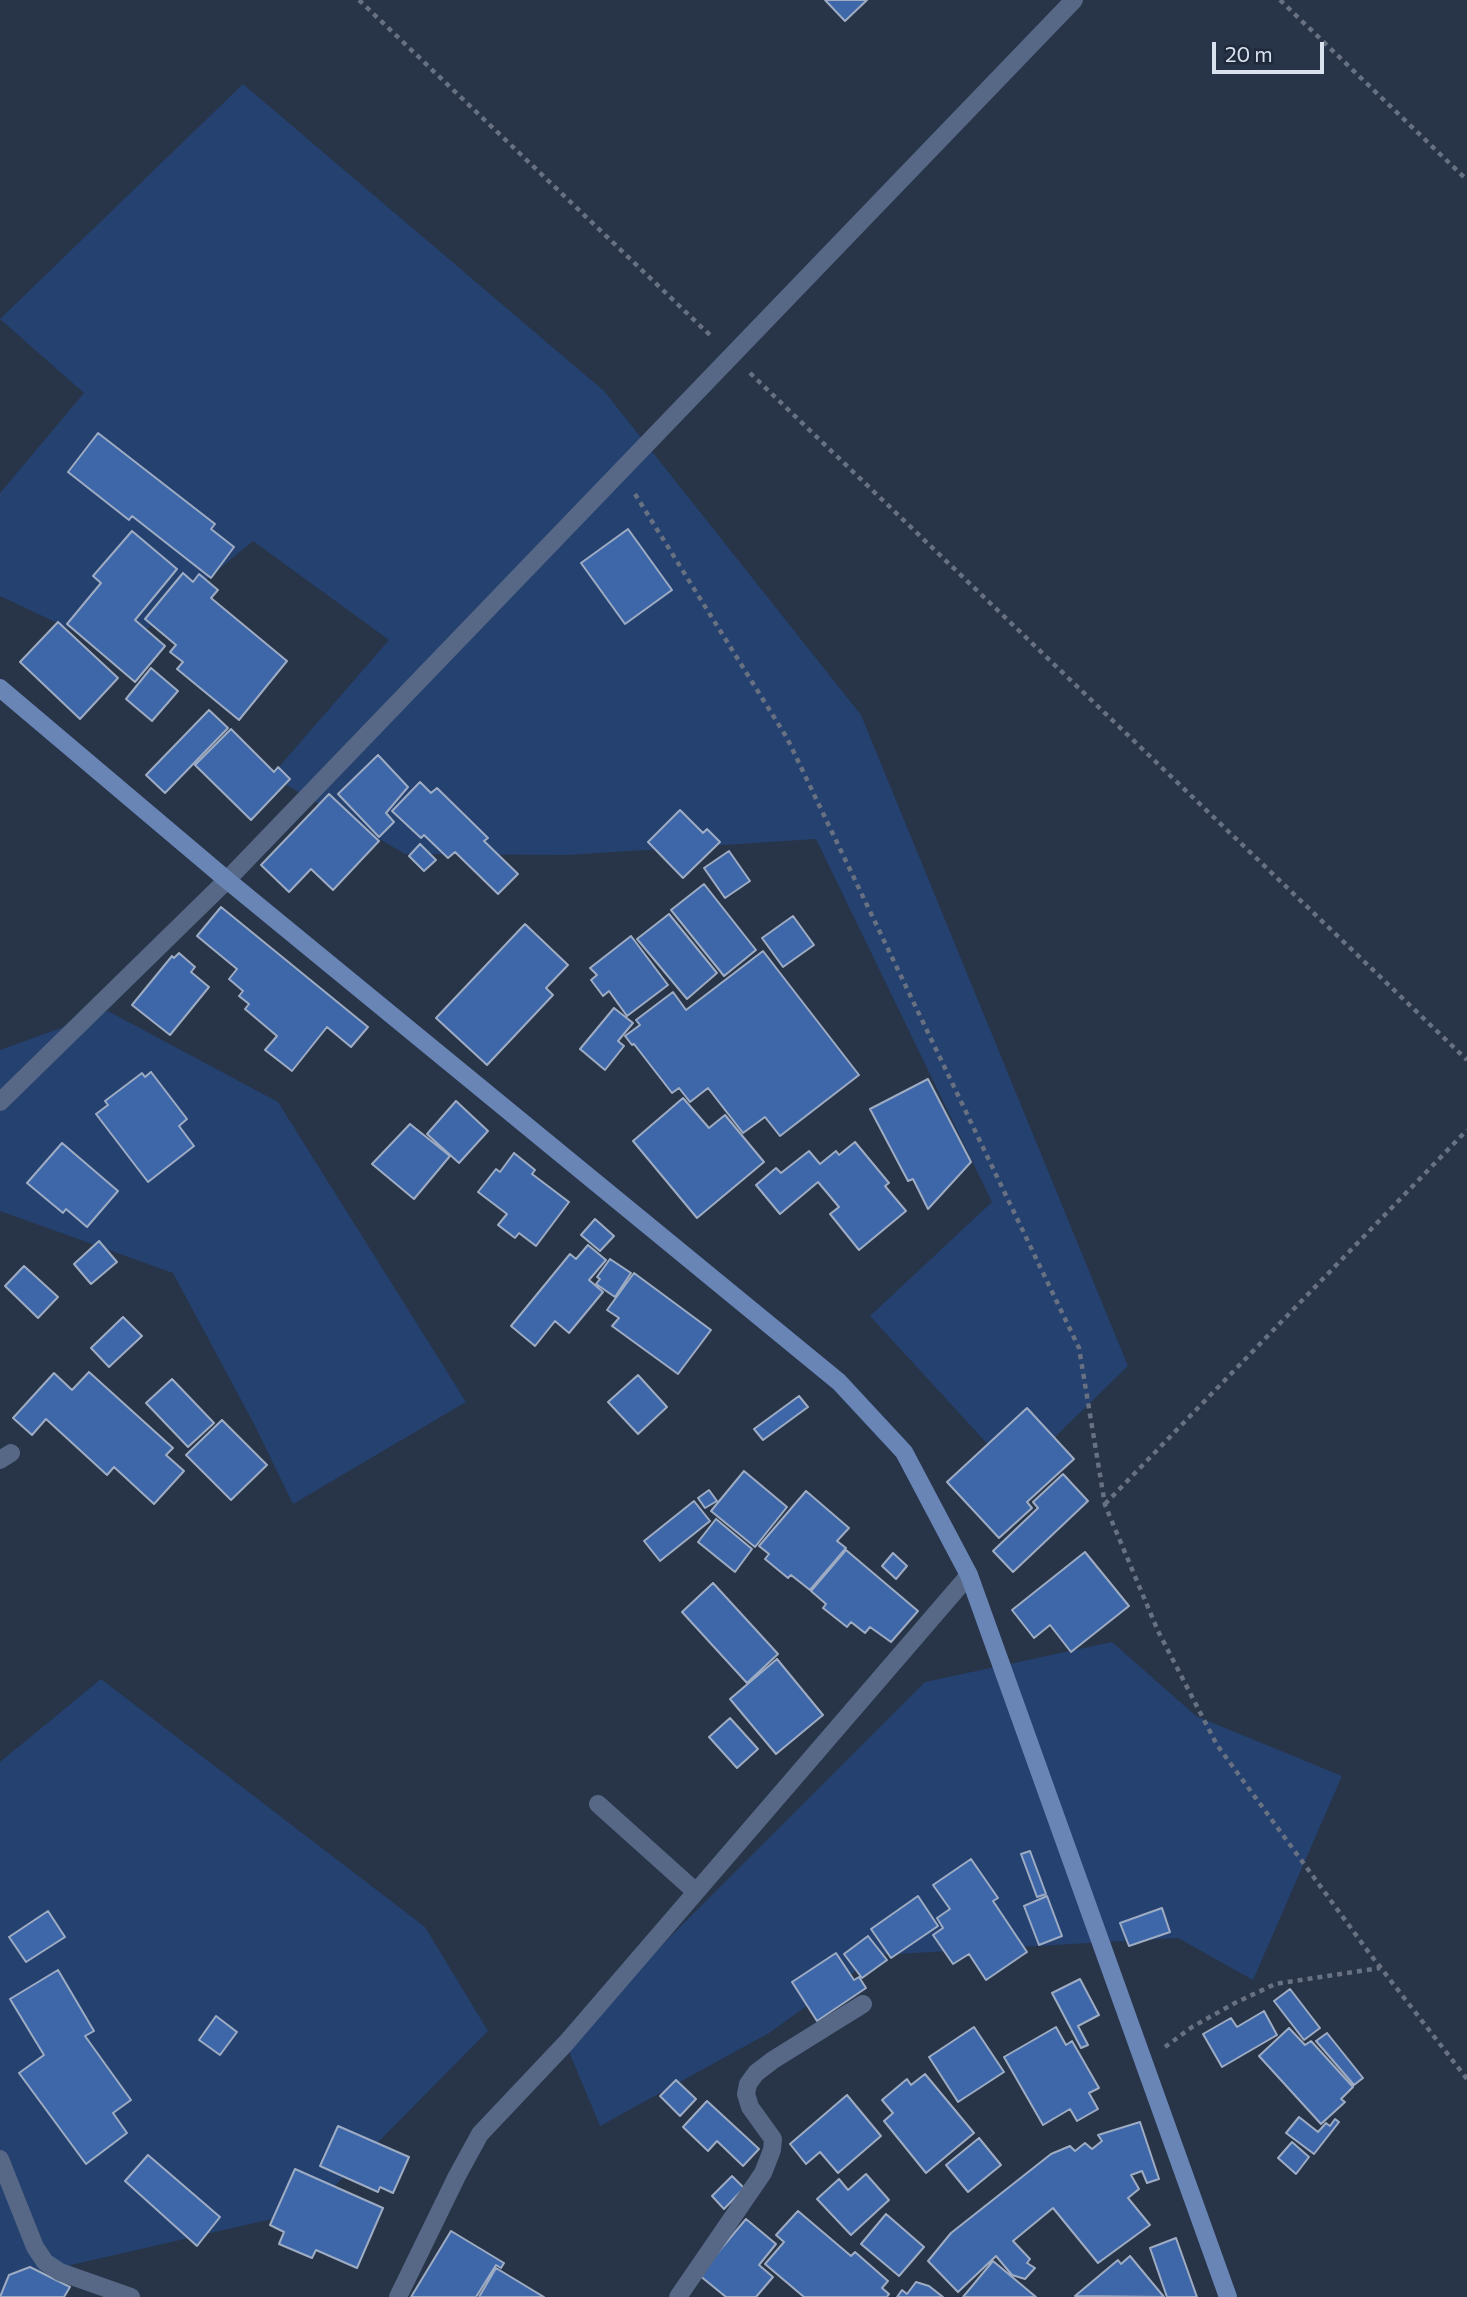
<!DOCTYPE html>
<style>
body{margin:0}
#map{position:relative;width:1467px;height:2297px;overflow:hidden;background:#283447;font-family:Commissioner,sans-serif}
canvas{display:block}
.scale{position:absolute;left:1212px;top:42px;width:112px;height:32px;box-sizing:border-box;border:4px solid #dbe2ef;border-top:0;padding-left:9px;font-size:21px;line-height:24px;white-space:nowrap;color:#dbe2ef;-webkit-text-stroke:5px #1f2a3c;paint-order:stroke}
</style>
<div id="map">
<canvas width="1467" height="2297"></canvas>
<div class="scale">20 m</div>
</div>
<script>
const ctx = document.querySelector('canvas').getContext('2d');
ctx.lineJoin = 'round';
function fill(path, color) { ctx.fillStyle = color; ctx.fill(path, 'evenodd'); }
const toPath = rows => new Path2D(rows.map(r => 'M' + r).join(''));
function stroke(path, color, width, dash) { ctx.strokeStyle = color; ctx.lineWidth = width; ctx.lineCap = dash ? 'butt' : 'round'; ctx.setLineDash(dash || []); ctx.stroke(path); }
fill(toPath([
 [243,84,604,391,861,715,1128,1366,1016,1475,870,1316,992,1202,816,839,568,855,405,854,271,776,389,640,253,541,119,652,0,596,0,493,84,393,0,319],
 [108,1011,278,1102,466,1402,293,1504,254,1424,173,1273,0,1211,0,1050],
 [1112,1642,1196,1716,1342,1776,1253,1980,1178,1938,878,1955,769,2033,600,2126,565,2042,925,1682],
 [101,1679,425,1927,488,2031,311,2210,45,2271,35,2297,0,2297,0,1762]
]), '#25416f');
const building = toPath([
 [825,0,867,0,845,21,825,0],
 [98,433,215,524,211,529,234,547,211,578,132,516,129,520,68,472,98,433],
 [628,529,672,590,625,624,581,563,628,529],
 [132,531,177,569,135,620,165,646,135,682,67,624,101,583,93,576,132,531],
 [183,573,193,582,199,574,218,590,211,598,287,661,239,720,177,669,183,662,170,652,176,645,145,619,183,573],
 [58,622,118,678,80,719,20,662,58,622],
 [151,668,178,691,152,721,126,699,151,668],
 [209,710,228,728,165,793,146,775,209,710],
 [231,729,274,772,278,767,290,779,251,820,195,765,231,729],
 [378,755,408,787,386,813,394,822,379,837,338,794,378,755],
 [420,782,431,793,437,788,488,838,484,841,518,874,498,894,455,852,448,858,424,835,421,838,392,811,420,782],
 [329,794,379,841,333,890,311,869,289,892,261,865,329,794],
 [680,810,703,833,707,829,720,842,683,878,648,842,680,810],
 [420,844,436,860,424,871,409,856,420,844],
 [729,851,750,881,725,898,704,868,729,851],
 [704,884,756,950,724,976,671,910,704,884],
 [221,907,368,1027,351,1047,327,1027,292,1071,265,1050,277,1036,245,1009,249,1004,239,996,243,991,229,979,237,969,197,936,221,907],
 [669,914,717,973,687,999,637,939,669,914],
 [793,916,814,945,783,967,762,938,793,916],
 [525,924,568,965,546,988,553,995,487,1065,436,1018,525,924],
 [631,936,668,985,627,1016,609,991,603,996,591,980,597,975,590,968,631,936],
 [763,951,859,1075,780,1136,765,1117,743,1133,708,1088,690,1102,679,1088,672,1093,634,1044,632,1045,625,1036,640,1025,636,1020,673,992,686,1010,763,951],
 [179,953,195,967,191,972,209,987,170,1035,132,1005,172,956,174,958,179,953],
 [614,1008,633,1023,618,1041,624,1046,605,1070,580,1049,614,1008],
 [151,1072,187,1119,179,1126,194,1146,148,1182,96,1114,108,1105,105,1101,142,1073,145,1077,151,1072],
 [928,1079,971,1162,928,1209,913,1179,908,1181,870,1109,928,1079],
 [683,1098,709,1128,725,1115,764,1162,697,1218,633,1141,683,1098],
 [456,1101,488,1131,459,1163,427,1134,456,1101],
 [410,1124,450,1156,414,1199,372,1164,410,1124],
 [855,1142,889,1183,885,1186,906,1211,859,1250,830,1214,839,1207,818,1182,780,1214,756,1185,776,1168,781,1173,809,1151,820,1164,836,1151,839,1155,855,1142],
 [62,1143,118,1191,87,1227,66,1209,63,1213,27,1183,62,1143],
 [514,1153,535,1170,532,1174,569,1202,536,1246,519,1233,515,1238,498,1225,507,1214,478,1192,496,1169,500,1172,514,1153],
 [595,1219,614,1236,600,1251,581,1235,595,1219],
 [99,1241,117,1262,91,1284,74,1264,99,1241],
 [588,1245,606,1260,589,1280,603,1292,569,1333,555,1321,535,1346,511,1326,570,1254,576,1259,588,1245],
 [610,1259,631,1273,615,1297,596,1284,600,1279,597,1277,610,1259],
 [24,1266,58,1297,38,1318,5,1286,24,1266],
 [634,1273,711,1330,678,1374,612,1326,619,1318,607,1310,634,1273],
 [123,1317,142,1336,109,1367,91,1348,123,1317],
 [89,1372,173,1448,166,1455,184,1471,154,1504,114,1467,107,1475,46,1419,32,1435,13,1418,54,1373,72,1390,89,1372],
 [638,1375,667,1407,638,1434,608,1402,638,1375],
 [172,1379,214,1423,188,1447,146,1403,172,1379],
 [799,1396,808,1407,763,1440,754,1429,799,1396],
 [1027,1408,1074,1459,1027,1502,1032,1508,999,1538,947,1482,1027,1408],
 [222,1420,267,1465,231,1500,186,1455,222,1420],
 [744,1471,787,1507,755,1547,711,1511,744,1471],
 [1063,1474,1088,1501,1013,1572,993,1551,1038,1508,1033,1502,1063,1474],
 [709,1490,717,1501,705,1508,698,1498,709,1490],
 [806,1491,849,1528,837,1541,846,1548,810,1590,791,1575,788,1578,765,1559,769,1554,759,1546,806,1491],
 [694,1501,710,1521,660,1561,644,1541,694,1501],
 [716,1519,752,1549,735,1572,698,1542,716,1519],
 [846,1550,918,1611,891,1642,870,1627,865,1633,851,1622,847,1627,823,1608,826,1604,811,1591,846,1550],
 [1085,1552,1129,1606,1071,1652,1050,1625,1034,1638,1012,1610,1085,1552],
 [893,1553,907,1566,896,1579,882,1566,893,1553],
 [713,1583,778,1654,747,1683,682,1612,713,1583],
 [777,1659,823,1715,776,1754,730,1699,777,1659],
 [730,1718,758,1749,737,1768,709,1737,730,1718],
 [1030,1851,1046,1894,1037,1897,1021,1854,1030,1851],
 [971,1859,998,1898,993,1901,1027,1952,986,1980,969,1954,953,1964,933,1935,943,1928,937,1918,950,1909,933,1885,971,1859],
 [918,1896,938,1926,891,1958,871,1929,918,1896],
 [1047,1896,1062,1936,1039,1945,1024,1906,1047,1896],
 [1162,1908,1170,1932,1129,1946,1120,1923,1162,1908],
 [48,1911,65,1937,26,1962,9,1937,48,1911],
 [868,1936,887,1960,862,1978,844,1954,868,1936],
 [836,1953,854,1980,859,1977,866,1988,817,2021,792,1982,836,1953],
 [58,1970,94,2031,85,2036,131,2100,113,2113,127,2133,86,2164,19,2073,44,2055,10,1999,58,1970],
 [1080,1979,1099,2015,1078,2026,1088,2045,1081,2048,1052,1993,1080,1979],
 [1290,1989,1320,2028,1304,2040,1274,2001,1290,1989],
 [1264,2011,1277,2035,1222,2067,1203,2034,1231,2018,1237,2027,1264,2011],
 [216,2016,237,2032,220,2055,199,2040,216,2016],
 [974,2027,1004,2072,958,2102,929,2057,974,2027],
 [1056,2027,1066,2045,1072,2041,1099,2088,1089,2093,1098,2109,1077,2121,1070,2109,1043,2125,1004,2057,1056,2027],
 [1289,2028,1305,2045,1311,2041,1353,2087,1341,2099,1345,2102,1321,2124,1259,2056,1289,2028],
 [1327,2033,1363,2078,1354,2085,1316,2041,1327,2033],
 [925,2074,974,2133,926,2173,884,2121,893,2113,882,2100,907,2079,911,2085,925,2074],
 [676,2080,696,2099,680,2116,660,2096,676,2080],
 [847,2095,881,2136,838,2173,820,2152,806,2164,790,2144,847,2095],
 [707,2101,759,2149,743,2166,717,2141,708,2151,683,2127,707,2101],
 [1299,2117,1318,2132,1326,2123,1330,2126,1335,2119,1339,2122,1314,2154,1286,2133,1299,2117],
 [1140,2122,1159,2179,1147,2183,1142,2171,1131,2175,1139,2189,1128,2198,1150,2225,1098,2263,1053,2208,1013,2241,1030,2259,1027,2263,1035,2268,1025,2279,1012,2275,996,2256,958,2292,928,2261,951,2233,1051,2154,1070,2146,1075,2151,1085,2143,1092,2149,1102,2141,1098,2135,1140,2122],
 [338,2126,409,2157,393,2193,380,2187,378,2192,320,2166,338,2126],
 [979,2138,1001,2165,968,2192,946,2165,979,2138],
 [1292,2142,1309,2157,1296,2174,1278,2158,1292,2142],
 [148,2155,220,2217,197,2246,125,2181,148,2155],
 [295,2169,383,2208,357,2268,316,2250,312,2258,279,2244,284,2232,270,2225,295,2169],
 [866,2174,889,2200,851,2235,817,2199,839,2179,848,2190,866,2174],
 [732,2176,744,2188,724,2209,712,2196,732,2176],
 [798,2211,851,2256,855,2252,888,2281,882,2288,889,2294,887,2297,804,2297,765,2264,784,2242,776,2235,798,2211],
 [886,2214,924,2247,899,2276,861,2244,886,2214],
 [746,2219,776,2244,759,2265,773,2277,756,2297,726,2297,699,2275,746,2219],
 [451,2231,504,2263,501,2268,496,2265,476,2297,411,2297,451,2231],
 [1176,2238,1197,2297,1167,2297,1150,2248,1176,2238],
 [1130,2256,1164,2297,1075,2296,1118,2260,1121,2264,1130,2256],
 [993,2261,1036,2297,963,2297,993,2261],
 [30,2267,70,2287,64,2297,0,2297,9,2275,30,2267],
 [496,2268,544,2297,479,2297,496,2268],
 [916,2282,929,2286,943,2297,897,2297,902,2290,907,2294,916,2282]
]);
fill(building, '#3e67aa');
stroke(building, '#9eacc3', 2);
stroke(toPath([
 [359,0,713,338],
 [1280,0,1467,180],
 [750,373,1467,1060],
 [635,494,787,738,1079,1348,1105,1505,1158,1631,1217,1745,1367,1950,1467,2079],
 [1105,1504,1467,1130],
 [1165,2047,1192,2027,1235,2003,1275,1984,1380,1968]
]), '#677182', 4.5, [5, 5]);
stroke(toPath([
 [0,1102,227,880,1074,0],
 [0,1460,11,1453],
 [598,1804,696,1892],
 [0,2159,35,2247,45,2262,60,2272,131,2297],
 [398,2297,457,2176,480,2134,566,2043,969,1575],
 [678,2297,763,2173,772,2150,773,2139,750,2107,746,2094,748,2084,756,2073,773,2060,863,2004]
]), '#566886', 18);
stroke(toPath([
 [0,688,227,880,839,1382,904,1452,969,1575,1228,2297]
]), '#6985b5', 18);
</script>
